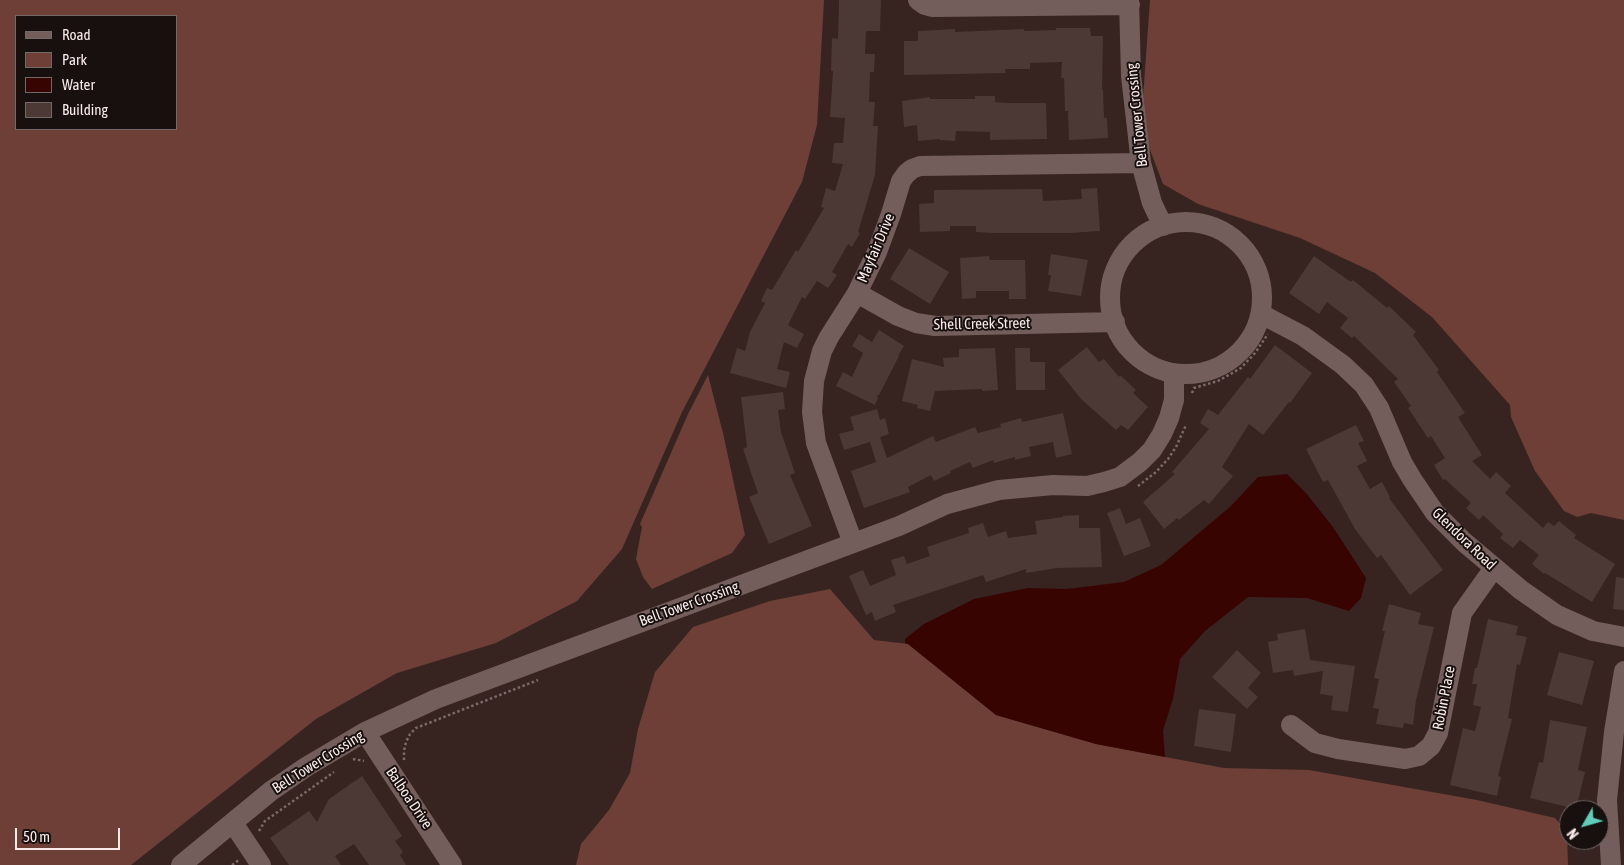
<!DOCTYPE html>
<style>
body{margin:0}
#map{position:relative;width:1624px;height:865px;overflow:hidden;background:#372421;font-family:"Asap Condensed",sans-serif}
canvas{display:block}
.legend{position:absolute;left:15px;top:15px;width:162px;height:115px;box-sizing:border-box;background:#18100e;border:1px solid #726866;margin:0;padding:6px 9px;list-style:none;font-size:15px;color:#f8ebe9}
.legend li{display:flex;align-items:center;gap:10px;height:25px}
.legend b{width:25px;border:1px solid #726866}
.north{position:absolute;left:1559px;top:800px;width:50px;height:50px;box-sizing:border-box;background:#18100e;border:1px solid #726866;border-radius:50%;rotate:232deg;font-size:14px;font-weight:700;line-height:20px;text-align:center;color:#f8ebe9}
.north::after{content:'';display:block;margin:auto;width:18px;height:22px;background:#5cceba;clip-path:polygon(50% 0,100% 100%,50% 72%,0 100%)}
.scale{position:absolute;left:15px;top:828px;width:105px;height:22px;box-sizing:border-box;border:2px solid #f8ebe9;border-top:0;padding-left:6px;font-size:15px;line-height:18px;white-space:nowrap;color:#f8ebe9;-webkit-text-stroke:4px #18100e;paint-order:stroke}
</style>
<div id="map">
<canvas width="1624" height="865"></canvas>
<ul class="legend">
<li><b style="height:6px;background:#745e5b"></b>Road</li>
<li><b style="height:14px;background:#6d3f37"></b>Park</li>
<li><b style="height:14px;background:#370402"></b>Water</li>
<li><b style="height:14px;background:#4c3835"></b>Building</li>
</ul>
<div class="north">N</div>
<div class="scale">50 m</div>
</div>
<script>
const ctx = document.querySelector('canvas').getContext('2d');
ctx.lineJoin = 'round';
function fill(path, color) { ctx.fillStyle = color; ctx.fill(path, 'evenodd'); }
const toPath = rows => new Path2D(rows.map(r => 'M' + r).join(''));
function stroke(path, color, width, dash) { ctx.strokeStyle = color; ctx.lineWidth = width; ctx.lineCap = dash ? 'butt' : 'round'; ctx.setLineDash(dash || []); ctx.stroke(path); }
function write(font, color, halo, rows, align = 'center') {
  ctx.font = font + ' "Asap Condensed",sans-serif'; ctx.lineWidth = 4; ctx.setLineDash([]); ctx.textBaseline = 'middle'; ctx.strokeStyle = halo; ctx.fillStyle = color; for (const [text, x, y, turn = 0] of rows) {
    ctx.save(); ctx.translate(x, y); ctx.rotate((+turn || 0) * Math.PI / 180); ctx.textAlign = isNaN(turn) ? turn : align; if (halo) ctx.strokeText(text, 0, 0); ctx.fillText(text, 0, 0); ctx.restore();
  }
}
fill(toPath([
 [0,0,824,0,817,125,802,182,682,412,622,549,577,601,496,643,397,673,316,719,131,865,0,865],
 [16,16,176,16,176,129,16,129],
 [1150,0,1624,0,1624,520,1591,513,1577,517,1564,511,1535,471,1511,417,1510,405,1432,317,1375,273,1300,238,1198,204,1163,184,1141,126],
 [708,375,723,433,745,535,732,553,652,589,643,577,636,559,642,527,640,524,688,414],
 [830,589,874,640,908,644,996,715,1096,744,1224,768,1309,770,1477,800,1555,818,1567,832,1568,865,576,865,581,844,609,810,630,773,638,729,655,672,693,627,770,601]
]), '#6d3f37');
fill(toPath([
 [1287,474,1306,493,1333,527,1366,578,1361,598,1349,611,1307,598,1248,597,1205,631,1180,659,1173,699,1163,730,1165,757,1096,744,996,715,908,644,905,643,905,639,924,624,974,599,1028,588,1067,589,1124,582,1161,565,1231,506,1258,477]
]), '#370402');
fill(toPath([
 [839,0,881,0,880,31,866,31,865,54,875,54,874,72,870,72,869,102,875,102,873,126,878,126,875,175,858,232,860,233,852,247,848,244,832,272,837,275,828,288,817,281,805,299,802,297,788,325,804,334,797,348,784,342,777,369,790,372,786,388,730,373,737,348,745,351,750,332,765,303,761,301,767,288,772,290,796,250,798,252,824,208,821,207,826,188,835,191,843,164,832,163,834,143,843,143,845,118,830,117,833,71,831,71,832,38,838,39],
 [1056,28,1090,28,1091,36,1103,36,1102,90,1103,90,1104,118,1107,118,1108,138,1069,140,1068,111,1065,111,1064,78,1061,78,1062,62,1030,63,1030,69,1005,69,1006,73,904,75,904,41,918,41,918,31,955,29,955,32,1024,29,1024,31,1056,30],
 [975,96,995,96,995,102,1006,103,1046,103,1047,139,990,140,990,132,956,131,955,141,940,140,940,139,918,141,917,125,904,127,902,101,930,97,930,99,975,99],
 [1097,188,1100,231,1069,233,991,233,976,232,976,226,950,226,950,231,920,232,919,204,934,203,934,190,1042,189,1043,201,1082,199,1081,189],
 [909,248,949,272,930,304,890,279],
 [1051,254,1088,260,1081,296,1048,291,1051,275,1048,275],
 [989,256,990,260,1025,260,1026,299,1009,299,1009,291,976,291,976,298,962,299,960,258],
 [1314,256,1351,282,1353,280,1387,308,1389,306,1416,332,1413,335,1439,370,1437,372,1465,413,1458,417,1482,455,1472,461,1490,479,1496,472,1511,486,1505,493,1543,528,1548,522,1554,526,1559,521,1576,535,1574,538,1615,564,1592,602,1545,573,1544,574,1532,564,1539,555,1520,540,1513,548,1500,538,1503,534,1483,515,1479,520,1466,508,1471,503,1445,479,1443,480,1434,465,1445,458,1431,436,1428,438,1408,408,1411,406,1394,382,1398,379,1354,336,1352,338,1340,328,1348,318,1327,302,1319,314,1289,293],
 [879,330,904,346,898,356,899,356,879,395,877,395,878,398,875,405,836,386,843,372,852,377,863,353,852,346,859,334,872,342],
 [1275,345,1312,373,1290,403,1289,402,1263,435,1249,424,1222,467,1233,476,1209,504,1204,500,1179,520,1177,518,1164,529,1143,502,1175,474,1172,472,1209,429,1200,423,1208,409,1218,415,1248,377,1250,379],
 [1087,347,1099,362,1104,359,1119,377,1120,375,1136,390,1133,393,1148,407,1128,430,1121,425,1116,430,1081,399,1058,370],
 [995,348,998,390,982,391,982,389,935,391,930,411,917,408,918,405,902,401,912,359,944,367,943,358,959,357,959,349],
 [1015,348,1030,348,1030,362,1045,362,1045,390,1016,390],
 [783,392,785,409,778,410,781,432,795,473,790,475,812,526,769,544,749,497,758,493,743,449,747,447,741,397],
 [877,409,880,420,885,418,889,434,880,437,887,458,933,436,936,442,975,427,978,433,1001,427,1000,424,1021,418,1022,422,1063,413,1072,454,1056,458,1053,442,1029,447,1031,456,1015,460,1015,457,994,463,993,460,973,468,970,462,950,471,951,473,934,481,931,475,908,487,910,492,864,508,851,471,876,462,870,442,844,450,839,434,854,430,850,417],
 [1356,425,1364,441,1358,443,1367,461,1357,466,1370,489,1382,482,1390,497,1389,498,1443,570,1410,595,1381,555,1377,558,1355,529,1328,480,1323,482,1306,449],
 [1120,508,1126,524,1140,518,1151,546,1124,556,1107,513],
 [1079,515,1079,528,1100,528,1102,567,1057,568,1026,573,1026,569,986,582,983,575,893,605,896,612,875,621,872,612,866,615,849,576,863,570,870,586,896,575,891,560,904,556,907,564,930,556,927,547,969,533,968,528,983,523,988,537,1006,531,1008,538,1037,534,1035,521,1063,517,1063,516],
 [1616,577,1624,578,1624,610,1613,609],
 [1389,604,1421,613,1418,624,1434,627,1416,700,1413,725,1404,723,1403,728,1376,724,1379,709,1373,708,1379,679,1374,678,1385,631,1382,631],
 [1488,619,1518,626,1516,635,1527,637,1520,665,1517,664,1508,718,1512,719,1498,776,1501,777,1497,796,1450,785,1463,728,1475,731,1481,707,1473,705,1477,684,1472,684,1475,668,1477,668],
 [1305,629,1310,660,1355,666,1348,712,1331,710,1333,696,1320,694,1323,671,1294,676,1293,670,1273,673,1268,642,1278,640,1277,634],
 [1237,650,1261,673,1248,688,1258,697,1247,709,1212,677],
 [1559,652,1594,661,1582,705,1547,695],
 [1199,709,1236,714,1231,752,1194,746],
 [1550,720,1587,727,1578,770,1585,772,1576,809,1530,798,1539,762,1543,763],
 [362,776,402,836,395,841,403,852,400,855,406,865,369,865,354,844,335,856,341,865,289,865,270,838,309,811,317,822,329,799]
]), '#4c3835');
stroke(toPath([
 [1192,393,1194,388,1218,381,1241,368,1255,353,1268,334],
 [1138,486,1156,472,1168,459,1176,447,1186,425],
 [353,759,364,761],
 [404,760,404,751,406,742,410,734,416,728,538,680],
 [259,831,265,821,334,772],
 [232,865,239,860]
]), '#7b6a67', 2.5, [2.5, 2.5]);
stroke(toPath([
 [918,0,925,5,932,7,1130,5],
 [1129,0,1131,76,1141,163,1152,203,1163,226],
 '1110 298a76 76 0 1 1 152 0a76 76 0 1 1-152 0Z',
 [857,293,898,316,916,323,935,326,1115,322],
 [1261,314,1303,336,1343,365,1364,385,1379,408,1402,462,1412,479,1435,513,1464,542,1521,590,1557,615,1593,631,1624,637],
 [853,543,816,443,812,412,814,381,822,351,829,337,857,293,877,252,891,214,901,181,906,174,912,169,920,166,1141,163],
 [1291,725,1315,743,1338,749,1405,759,1419,756,1431,746,1438,733,1462,613,1494,568],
 [365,732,452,865],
 [233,823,261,865],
 [181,865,271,791,306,767,365,732,436,699,899,526,947,504,999,490,1053,485,1087,486,1104,482,1120,477,1140,462,1152,450,1162,434,1169,418,1174,400,1174,373],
 [1611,865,1607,800,1614,732,1624,671]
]), '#745e5b', 20);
write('15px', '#f8ebe9', '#18100e', [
 ["Bell Tower Crossing",1137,115,-96],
 ["Mayfair Drive",876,248,-67],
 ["Shell Creek Street",982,324,-1],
 ["Glendora Road",1464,539,44],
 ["Bell Tower Crossing",689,604,-20],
 ["Robin Place",1444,698,-79],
 ["Bell Tower Crossing",318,762,-32],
 ["Balboa Drive",409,798,56]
]);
</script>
